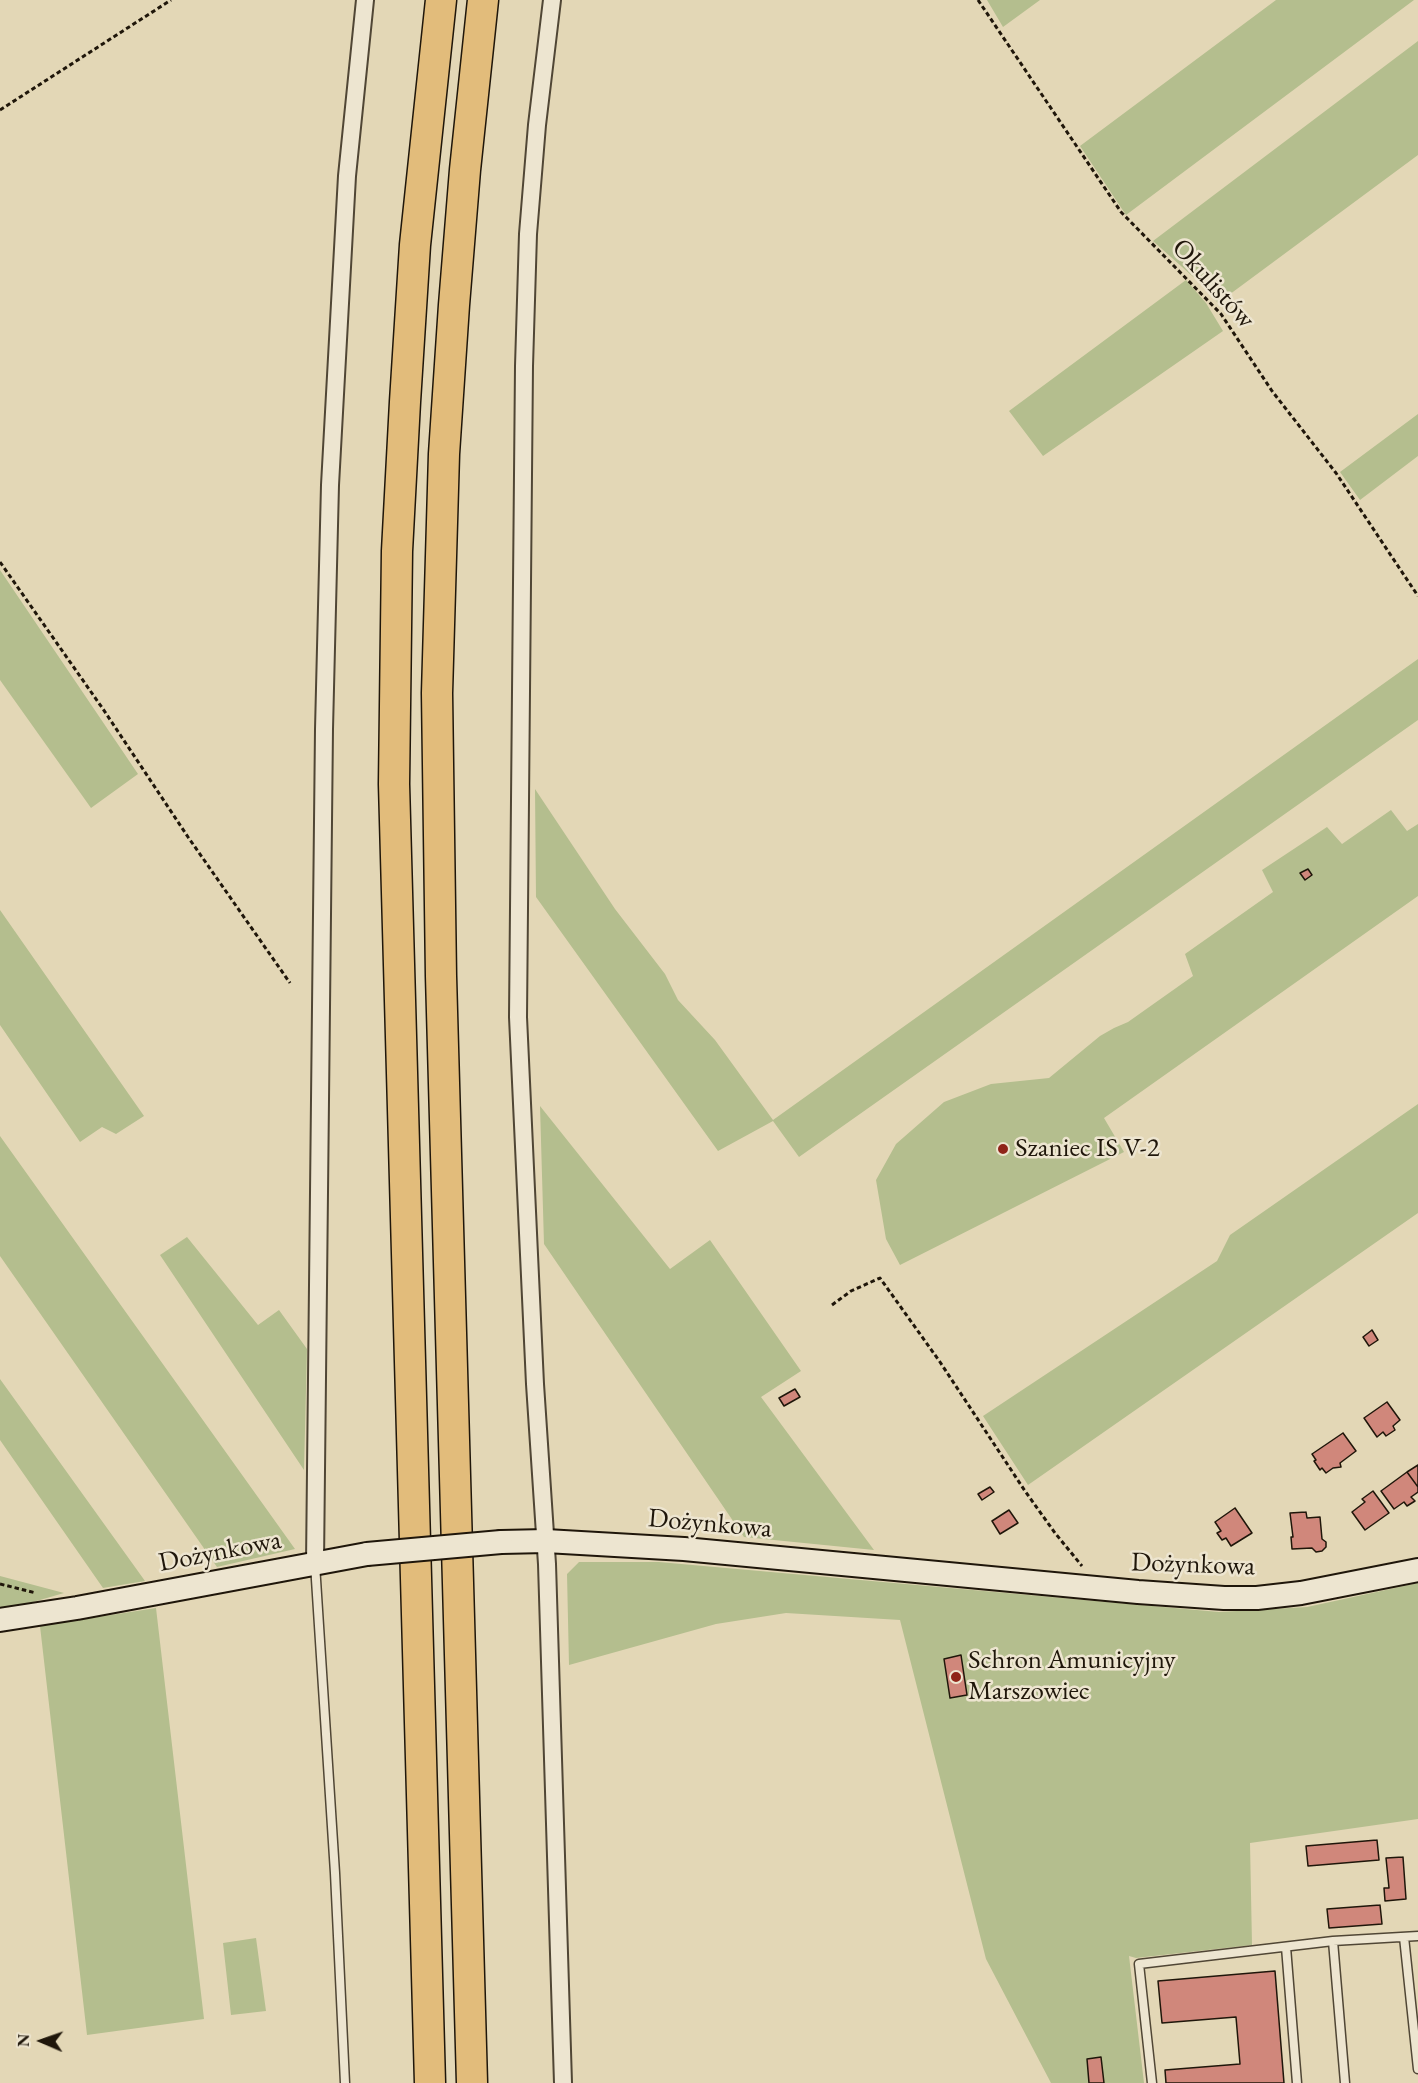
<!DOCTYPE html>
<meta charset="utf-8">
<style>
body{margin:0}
#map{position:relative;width:1418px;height:2083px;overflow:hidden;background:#e3d7b6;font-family:"EB Garamond",serif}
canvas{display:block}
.north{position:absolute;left:12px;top:2011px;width:60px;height:60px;-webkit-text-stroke:4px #ede5d0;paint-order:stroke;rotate:272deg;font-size:16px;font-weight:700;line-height:24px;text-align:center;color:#1f160a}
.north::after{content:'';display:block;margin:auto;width:21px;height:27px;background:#1f160a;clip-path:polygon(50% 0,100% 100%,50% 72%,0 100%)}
</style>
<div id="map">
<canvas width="1418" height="2083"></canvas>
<div class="north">N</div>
</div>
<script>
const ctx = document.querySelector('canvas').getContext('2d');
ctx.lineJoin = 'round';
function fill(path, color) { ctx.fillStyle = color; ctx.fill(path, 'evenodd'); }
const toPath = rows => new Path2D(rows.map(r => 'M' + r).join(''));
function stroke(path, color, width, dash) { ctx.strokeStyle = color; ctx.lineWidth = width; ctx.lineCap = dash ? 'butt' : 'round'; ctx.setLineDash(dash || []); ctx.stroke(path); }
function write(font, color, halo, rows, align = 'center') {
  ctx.font = font + ' "EB Garamond",serif'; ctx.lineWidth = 5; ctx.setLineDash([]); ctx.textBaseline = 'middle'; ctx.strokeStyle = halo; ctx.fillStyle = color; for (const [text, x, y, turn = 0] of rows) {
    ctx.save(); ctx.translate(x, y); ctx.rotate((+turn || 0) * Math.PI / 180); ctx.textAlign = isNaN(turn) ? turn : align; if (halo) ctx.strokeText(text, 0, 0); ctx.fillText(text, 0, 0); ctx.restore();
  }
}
fill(toPath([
 [987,0,1040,0,1003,27],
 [1276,0,1414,0,1126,215,1080,146],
 [1418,41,1418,155,1218,303,1200,283,1153,241],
 [1186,280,1206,303,1223,331,1043,456,1009,411],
 [1418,414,1418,456,1360,500,1340,472],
 [0,570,138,774,91,808,0,680],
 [1418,659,1418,720,799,1157,773,1121,718,1151,536,897,535,789,615,909,665,974,678,1000,715,1040,773,1120],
 [1391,810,1407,831,1418,824,1418,896,1104,1118,1124,1152,900,1265,886,1239,876,1180,896,1144,944,1102,991,1084,1049,1078,1100,1036,1114,1028,1128,1022,1193,976,1185,954,1273,892,1262,870,1327,827,1342,844],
 [0,910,144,1116,116,1134,102,1127,80,1142,0,1025],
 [1418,1104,1418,1213,1028,1485,983,1416,1217,1261,1230,1235],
 [540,1106,670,1269,710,1240,801,1371,761,1397,874,1550,744,1537,544,1244],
 [0,1136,295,1549,217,1567,0,1256],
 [187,1237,258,1325,279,1310,307,1349,304,1470,160,1255],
 [0,1379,145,1581,103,1588,0,1440],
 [579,1562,659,1562,1219,1612,1307,1607,1418,1583,1418,1819,1250,1843,1252,1945,1136,1958,1129,1956,1144,2083,1051,2083,986,1959,900,1620,786,1613,716,1624,569,1665,567,1574],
 [0,1576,64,1593,33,1602,0,1608],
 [156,1608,204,2019,87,2035,40,1626],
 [256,1938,266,2011,231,2015,223,1943]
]), '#b4be8e');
const building = toPath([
 [1308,869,1312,875,1305,880,1300,873,1308,869],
 [1372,1330,1378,1340,1369,1346,1363,1337,1372,1330],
 [795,1389,800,1397,784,1406,779,1398,795,1389],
 [1387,1402,1400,1420,1393,1426,1395,1430,1386,1436,1383,1432,1377,1437,1364,1418,1387,1402],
 [1343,1433,1356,1451,1340,1463,1341,1467,1333,1468,1326,1473,1322,1468,1320,1470,1314,1461,1316,1460,1312,1454,1343,1433],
 [1418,1465,1418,1487,1407,1472,1418,1465],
 [1407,1472,1418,1487,1418,1492,1411,1497,1415,1501,1407,1506,1404,1502,1394,1509,1381,1491,1407,1472],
 [990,1487,994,1492,982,1500,978,1494,990,1487],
 [1373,1491,1389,1513,1365,1530,1352,1512,1365,1502,1362,1499,1373,1491],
 [1235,1508,1252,1533,1231,1546,1226,1538,1222,1540,1217,1533,1221,1531,1215,1522,1235,1508],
 [1009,1510,1018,1523,1000,1534,992,1521,1009,1510],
 [1306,1512,1307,1518,1320,1517,1322,1539,1326,1542,1326,1547,1322,1551,1316,1552,1312,1548,1292,1549,1291,1537,1293,1537,1290,1513,1306,1512],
 [961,1655,967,1695,950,1698,944,1659,961,1655],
 [1377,1840,1379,1860,1308,1866,1306,1846,1377,1840],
 [1403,1857,1406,1899,1385,1901,1384,1888,1389,1888,1386,1858,1403,1857],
 [1380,1905,1382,1924,1329,1928,1327,1909,1380,1905],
 [1275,1971,1284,2083,1166,2083,1165,2070,1240,2064,1236,2017,1162,2023,1158,1981,1275,1971],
 [1101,2057,1104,2083,1089,2083,1087,2059,1101,2057]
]);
fill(building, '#d0877b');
stroke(building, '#1f160a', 1.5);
const lane = toPath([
 [315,1564,335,1873,345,2083],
 [1404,1937,1418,2069],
 [1333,1941,1345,2083],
 [1286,1947,1297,2083],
 [1152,2083,1139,1964,1333,1941,1418,1936]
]);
const street = toPath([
 [552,0,537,125,528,234,524,366,518,1017,535,1384,547,1564,563,2083],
 [315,1563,324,729,330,485,347,176,365,0]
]);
const secondary = toPath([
 [501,1542,546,1541,684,1549,1138,1592,1224,1598,1257,1598,1301,1593,1418,1570],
 [0,1620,77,1608,367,1554]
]);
const highway = toPath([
 [430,2083,394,784,397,551,405,402,415,245,441,0],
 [472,2083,441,976,437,693,444,454,454,305,465,170,483,0]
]);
stroke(lane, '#504635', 11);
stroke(street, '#504635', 20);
stroke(secondary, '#1f160a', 26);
stroke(highway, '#1f160a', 33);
stroke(toPath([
 [978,0,1121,212,1221,314,1272,391,1336,473,1418,596],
 [0,110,171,0],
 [0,562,103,709,188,837,290,983],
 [832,1305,851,1291,880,1278,940,1362,1025,1491,1055,1533,1082,1566],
 [0,1584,36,1593]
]), '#1f160a', 3, [4.5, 3]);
stroke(lane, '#ede5d0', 8);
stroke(street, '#ede5d0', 16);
stroke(secondary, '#ede5d0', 22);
stroke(highway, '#e2bc7b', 30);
const secondaryBridge = toPath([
 [367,1554,501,1542]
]);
stroke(secondaryBridge, '#1f160a', 26, []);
stroke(secondaryBridge, '#ede5d0', 22);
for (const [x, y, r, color] of [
 [1003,1149,6,"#8f2418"],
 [956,1677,6,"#8f2418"]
]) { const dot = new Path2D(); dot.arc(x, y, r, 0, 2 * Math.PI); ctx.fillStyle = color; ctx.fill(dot); stroke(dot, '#ede5d0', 2); }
write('27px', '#1f160a', '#ede5d0', [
 ["Okulistów",1213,284,48],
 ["Dożynkowa",710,1524,5],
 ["Dożynkowa",220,1552,-11],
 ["Dożynkowa",1193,1565,2]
]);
write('27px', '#1f160a', '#ede5d0', [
 ["Szaniec IS V-2",1015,1149],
 ["Schron Amunicyjny",968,1661],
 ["Marszowiec",968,1692]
], 'left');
</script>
